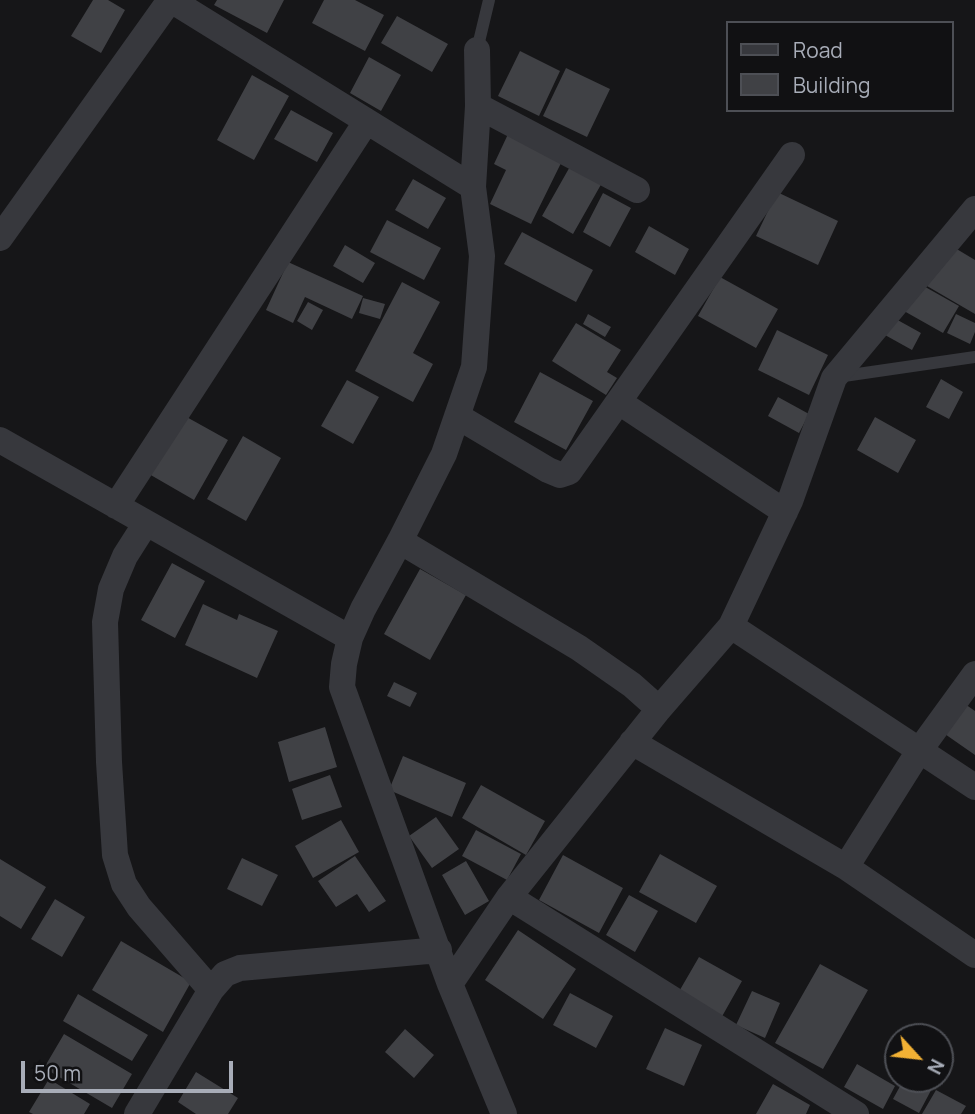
<!DOCTYPE html>
<style>
body{margin:0}
#map{position:relative;width:975px;height:1114px;overflow:hidden;background:#161618;font-family:Manrope,sans-serif}
canvas{display:block}
.legend{position:absolute;left:726px;top:21px;width:228px;height:91px;box-sizing:border-box;background:#111113;border:2px solid #4d4f55;margin:0;padding:9px 12px;list-style:none;font-size:21px;color:#a8adb8}
.legend li{display:flex;align-items:center;gap:14px;height:35px}
.legend b{width:35px;border:2px solid #4d4f55}
.north{position:absolute;left:884px;top:1023px;width:70px;height:70px;box-sizing:border-box;background:#111113;border:2px solid #4d4f55;border-radius:50%;rotate:117deg;font-size:19px;font-weight:700;line-height:28px;text-align:center;color:#a8adb8}
.north::after{content:'';display:block;margin:auto;width:24px;height:32px;background:#f2b134;clip-path:polygon(50% 0,100% 100%,50% 72%,0 100%)}
.scale{position:absolute;left:21px;top:1061px;width:212px;height:32px;box-sizing:border-box;border:4px solid #a8adb8;border-top:0;padding-left:9px;font-size:21px;line-height:24px;white-space:nowrap;color:#a8adb8;-webkit-text-stroke:5px #111113;paint-order:stroke}
</style>
<div id="map">
<canvas width="975" height="1114"></canvas>
<ul class="legend">
<li><b style="height:9px;background:#37383d"></b>Road</li>
<li><b style="height:19px;background:#404145"></b>Building</li>
</ul>
<div class="north">N</div>
<div class="scale">50 m</div>
</div>
<script>
const ctx = document.querySelector('canvas').getContext('2d');
ctx.lineJoin = 'round';
function fill(path, color) { ctx.fillStyle = color; ctx.fill(path, 'evenodd'); }
const toPath = rows => new Path2D(rows.map(r => 'M' + r).join(''));
function stroke(path, color, width, dash) { ctx.strokeStyle = color; ctx.lineWidth = width; ctx.lineCap = dash ? 'butt' : 'round'; ctx.setLineDash(dash || []); ctx.stroke(path); }
fill(toPath([
 [93,0,108,0,125,10,101,53,71,36],
 [217,0,284,0,267,33,214,5],
 [324,0,355,0,384,15,365,51,312,23],
 [397,16,448,44,432,72,381,43],
 [520,51,560,71,539,116,498,96],
 [369,57,401,75,381,111,350,93],
 [566,68,610,89,587,137,543,116],
 [252,75,289,96,254,160,217,140],
 [291,110,333,133,317,162,274,139],
 [509,132,563,159,531,224,490,204,506,170,494,164],
 [572,163,603,181,573,234,542,216],
 [413,179,446,198,428,229,395,210],
 [777,192,838,221,818,265,756,236],
 [603,193,631,208,610,247,583,232],
 [387,220,441,248,424,280,370,252],
 [649,226,689,249,675,275,635,252],
 [522,232,593,270,576,302,504,264],
 [345,245,375,263,363,283,333,266],
 [950,245,975,260,975,314,927,286],
 [288,262,363,296,352,319,305,297,293,323,266,310],
 [720,277,778,309,756,348,698,316],
 [402,282,440,302,413,353,433,364,413,402,355,371],
 [920,284,959,306,943,333,904,311],
 [363,298,385,304,380,319,359,313],
 [308,302,323,310,312,330,297,321],
 [588,314,611,327,605,337,583,324],
 [956,314,975,323,975,332,970,344,947,333],
 [894,318,921,333,912,350,885,335],
 [576,323,621,350,607,372,617,378,606,395,552,361],
 [777,330,828,355,809,395,758,370],
 [540,372,593,401,566,450,514,422],
 [941,379,963,392,949,419,926,407],
 [347,380,379,397,353,444,321,426],
 [778,397,809,414,799,433,768,416],
 [183,415,228,440,194,500,149,474],
 [875,417,916,440,898,473,857,450],
 [243,436,281,458,246,521,207,499],
 [172,563,205,581,175,638,141,620],
 [420,569,466,595,430,660,384,634],
 [203,604,237,620,239,614,278,631,257,678,185,645],
 [394,682,417,693,410,707,387,696],
 [962,702,975,711,975,755,942,732],
 [325,727,337,767,289,782,278,742],
 [403,756,466,783,452,817,389,790],
 [330,775,342,807,302,820,292,789],
 [481,785,545,821,526,855,462,818],
 [436,817,459,849,432,868,409,836],
 [341,820,359,852,313,878,295,846],
 [476,830,521,854,507,880,462,856],
 [660,854,717,886,696,923,639,892],
 [563,855,623,888,599,933,539,900],
 [355,856,386,901,369,912,357,894,336,907,318,881],
 [242,858,278,875,262,906,227,889],
 [0,859,46,887,21,929,0,916],
 [466,861,489,901,465,915,442,875],
 [629,895,658,911,635,952,606,935],
 [55,899,85,917,62,957,31,939],
 [518,930,576,969,543,1019,485,980],
 [121,941,191,982,163,1032,92,990],
 [699,957,742,981,720,1020,677,995],
 [820,964,868,990,823,1069,775,1043],
 [752,991,780,1003,765,1038,736,1025],
 [570,993,613,1016,596,1048,553,1025],
 [78,994,148,1035,132,1061,63,1021],
 [665,1028,702,1045,684,1086,646,1069],
 [405,1029,434,1055,414,1078,385,1052],
 [64,1034,132,1074,112,1108,44,1068],
 [857,1064,895,1086,883,1109,844,1087],
 [196,1072,238,1098,228,1114,196,1114,178,1102],
 [49,1079,90,1104,84,1114,33,1114,29,1112],
 [904,1079,937,1079,919,1113,893,1099],
 [773,1084,810,1105,806,1114,756,1114],
 [936,1090,966,1106,961,1114,922,1114]
]), '#404145');
stroke(toPath([
 [477,50,489,0],
 [837,377,975,357]
]), '#37383d', 12);
stroke(toPath([
 [171,0,473,187],
 [477,50,478,106,473,187,482,256,474,367,444,454,400,541,363,609,350,638,344,664,342,687,450,984,504,1114],
 [478,106,637,190],
 [0,238,170,0],
 [619,402,785,512],
 [457,416,548,470,560,475,569,472,792,155],
 [0,440,350,638],
 [116,506,366,122],
 [146,523,125,556,111,589,105,622,109,762,115,855,124,884,139,907,211,990],
 [400,541,579,648,632,685,659,709],
 [731,626,790,501,834,378,975,209],
 [632,742,846,867,975,955],
 [846,867,919,751,975,674],
 [509,897,856,1114],
 [450,984,509,897,659,709,731,626,975,787],
 [137,1114,211,990,225,974,240,968,439,950]
]), '#37383d', 26);
</script>
